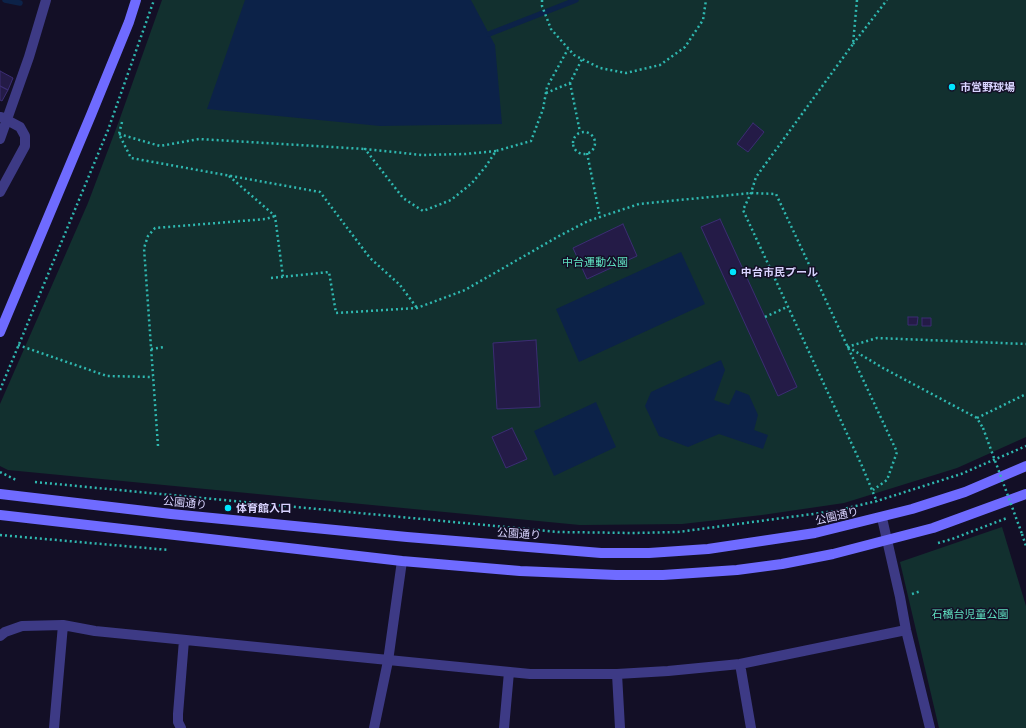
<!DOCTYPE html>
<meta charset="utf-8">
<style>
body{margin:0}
canvas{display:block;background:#130f26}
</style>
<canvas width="1026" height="728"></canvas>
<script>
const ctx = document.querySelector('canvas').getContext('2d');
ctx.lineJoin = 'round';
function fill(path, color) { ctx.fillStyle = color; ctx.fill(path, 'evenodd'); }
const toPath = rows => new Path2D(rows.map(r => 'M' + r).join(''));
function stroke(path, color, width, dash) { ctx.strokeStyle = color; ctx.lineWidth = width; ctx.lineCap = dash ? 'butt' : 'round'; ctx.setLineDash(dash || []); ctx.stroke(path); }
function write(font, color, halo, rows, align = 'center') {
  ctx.font = font + ' Lato,"Noto Sans JP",sans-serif'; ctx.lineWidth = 3; ctx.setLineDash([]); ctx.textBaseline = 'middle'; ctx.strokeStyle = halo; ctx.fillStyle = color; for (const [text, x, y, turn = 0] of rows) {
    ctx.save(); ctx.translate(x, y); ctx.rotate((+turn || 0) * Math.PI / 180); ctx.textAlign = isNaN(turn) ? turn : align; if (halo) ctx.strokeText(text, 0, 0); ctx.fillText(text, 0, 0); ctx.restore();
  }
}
fill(toPath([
 [162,0,1026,0,1026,437,957,468,844,503,762,515,682,524,580,525,8,470,0,466,0,404,88,203,119,121],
 [1002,527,1026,606,1026,728,939,728,900,562]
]), '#12302f');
fill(toPath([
 [245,0,471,0,495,45,502,124,380,126,207,109],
 [681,252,705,304,579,362,556,309],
 [721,360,725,370,714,400,729,405,736,390,749,395,758,415,754,430,768,435,763,449,719,434,688,447,659,436,645,406,651,392],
 [596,402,616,447,554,476,534,431]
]), '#0c2248');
stroke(toPath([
 [5,0,20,3],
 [489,34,576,0]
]), '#0c2248', 5.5);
const building = toPath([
 [0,71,13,78,8,90,0,86,0,71],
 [0,86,8,90,2,101,0,100,0,86],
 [753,123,764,132,748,152,737,144,753,123],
 [720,219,797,387,778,396,701,227,720,219],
 [623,224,637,256,587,279,573,248,623,224],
 [908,317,918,317,917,325,908,325,908,317],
 [922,318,931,318,931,326,922,326,922,318],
 [536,340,540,407,497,409,493,343,536,340],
 [512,428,527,459,506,468,492,437,512,428]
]);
fill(building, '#241b47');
stroke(building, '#3b2d73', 1);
stroke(toPath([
 [542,0,542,6,551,29,574,55,600,68,626,73,660,65,685,47,703,20,706,0],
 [857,0,853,44,756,177,751,193,743,210,862,466,877,502],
 [853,44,887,0],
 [570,83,580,132],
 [546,93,570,83,582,59],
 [122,122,119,134,131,158,320,192,370,258,400,285,417,308],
 '573 143a11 11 0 1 1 22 0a11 11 0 1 1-22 0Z',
 [119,134,160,146,199,139,365,149],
 [496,151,465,154,422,155,365,149,403,198,423,211,451,200,472,183,486,166,496,151,531,141,543,109,547,87,568,49],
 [587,153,600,217],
 [229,176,275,216,283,277],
 [271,278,329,272,336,313,417,308,465,290,559,236,588,221,639,204,751,193,776,194,897,452,887,480,873,490],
 [765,317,787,307],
 [18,345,107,376,153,377],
 [847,347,877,338,1026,344],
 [848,347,883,368,977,418,983,428],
 [151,349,164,347],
 [0,390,108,130,154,0],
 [977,418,1026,394],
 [158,446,144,248,148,236,155,228,266,219,275,216],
 [0,472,16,480],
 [35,482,558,532,633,533,678,532,835,511,877,501,961,474,1026,446],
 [1022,534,1026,546],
 [0,535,169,550],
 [938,543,952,539,1007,518],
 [912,594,921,591]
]), '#2fb8b0', 2.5, [2, 3]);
stroke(toPath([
 [0,139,29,57,46,0],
 [0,192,25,146,25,136,20,127,1,117],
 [882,518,900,597,906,630,930,728],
 [0,636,5,632,22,626,63,625,95,631,530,674,617,674,668,671,740,664,906,630],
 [740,664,751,728],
 [617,674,620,728],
 [54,728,63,625],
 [181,728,178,722,178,714,184,640],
 [374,728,388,661,402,561],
 [504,728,509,672]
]), '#3d3a85', 10);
stroke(toPath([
 [0,332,91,115,129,22,136,0],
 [0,494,171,514,407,537,601,553,649,553,708,549,815,533,912,509,965,492,1026,466],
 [0,515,402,561,520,571,616,575,663,575,737,570,782,564,833,554,933,528,1026,494]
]), '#6f6bff', 10);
stroke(toPath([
 [983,428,1022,534]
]), '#2fb8b0', 2.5, [2, 3]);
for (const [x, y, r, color] of [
 [952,87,4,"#00e5ff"],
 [733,272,4,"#00e5ff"],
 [228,508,4,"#00e5ff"]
]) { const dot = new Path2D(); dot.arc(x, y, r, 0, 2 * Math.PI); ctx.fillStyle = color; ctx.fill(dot); stroke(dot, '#130f26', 1.5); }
write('bold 11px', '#d9d4ff', '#130f26', [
 ["市営野球場",960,87],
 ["中台市民プール",741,272],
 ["体育館入口",236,508]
], 'left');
write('11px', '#5fe0c0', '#130f26', [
 ["中台運動公園",595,262],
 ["石橋台児童公園",970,614]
]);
write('11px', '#d9d4ff', '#130f26', [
 ["公園通り",185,503,6],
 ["公園通り",837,516,-13],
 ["公園通り",519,534,4]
]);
</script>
